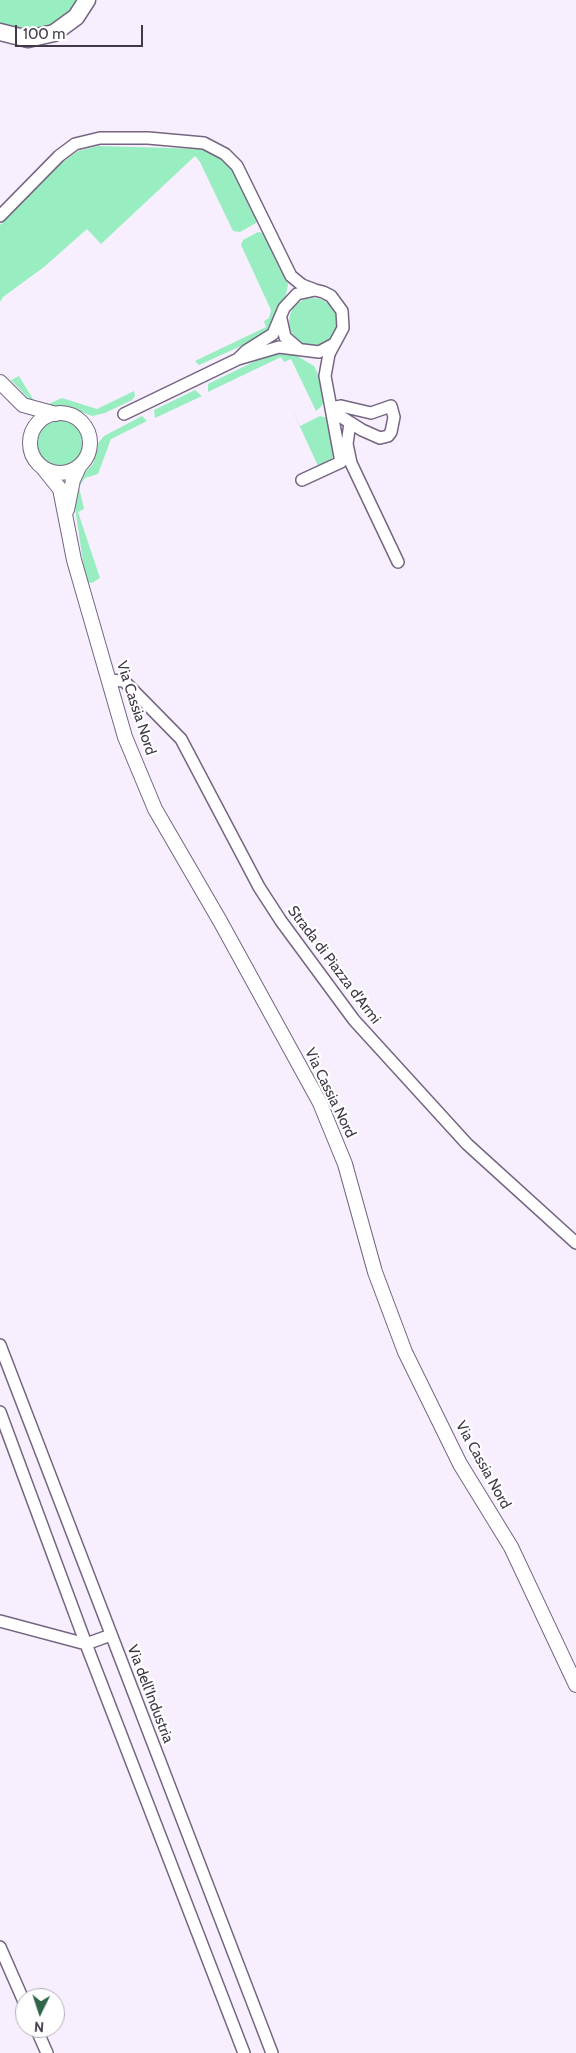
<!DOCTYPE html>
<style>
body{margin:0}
#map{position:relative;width:576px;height:2053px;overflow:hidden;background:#f7effd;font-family:Cabin,sans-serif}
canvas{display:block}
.north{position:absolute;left:15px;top:1988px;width:50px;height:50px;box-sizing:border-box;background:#fff;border:1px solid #b3b0b5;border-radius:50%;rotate:184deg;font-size:14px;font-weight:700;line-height:20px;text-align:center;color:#413947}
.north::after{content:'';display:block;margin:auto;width:18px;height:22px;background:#30654a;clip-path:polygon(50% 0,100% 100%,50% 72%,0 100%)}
.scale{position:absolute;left:15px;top:25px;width:128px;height:22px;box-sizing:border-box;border:2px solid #413947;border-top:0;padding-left:6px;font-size:15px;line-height:18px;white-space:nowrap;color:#413947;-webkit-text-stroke:4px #fff;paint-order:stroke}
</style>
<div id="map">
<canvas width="576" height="2053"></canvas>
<div class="north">N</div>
<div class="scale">100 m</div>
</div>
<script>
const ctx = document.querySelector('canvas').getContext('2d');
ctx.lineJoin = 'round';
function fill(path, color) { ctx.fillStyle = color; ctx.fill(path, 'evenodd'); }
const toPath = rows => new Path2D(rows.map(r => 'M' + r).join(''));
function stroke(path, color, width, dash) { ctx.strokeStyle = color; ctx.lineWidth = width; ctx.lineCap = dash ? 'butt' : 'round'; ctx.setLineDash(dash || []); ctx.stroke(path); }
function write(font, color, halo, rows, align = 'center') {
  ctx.font = font + ' Cabin,sans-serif'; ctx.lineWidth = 4.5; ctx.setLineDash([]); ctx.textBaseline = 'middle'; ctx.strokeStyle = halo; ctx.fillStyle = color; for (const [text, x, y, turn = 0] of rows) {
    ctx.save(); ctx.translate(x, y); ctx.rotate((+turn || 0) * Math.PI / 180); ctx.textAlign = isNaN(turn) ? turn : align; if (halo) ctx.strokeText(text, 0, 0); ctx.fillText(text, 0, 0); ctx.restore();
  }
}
fill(toPath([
 [0,0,77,0,63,21,32,33,0,26],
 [98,146,203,149,222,158,233,170,257,220,256,223,240,232,233,231,200,162,195,156,101,244,87,229,44,267,3,297,0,302,0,225,60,164,78,151],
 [258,232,263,233,288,284,286,295,280,304,273,328,261,337,199,365,195,361,266,327,264,321,269,318,271,310,241,245,243,240],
 '289 322a24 24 0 1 1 48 0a24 24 0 1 1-48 0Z',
 [276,351,292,353,314,366,321,380,324,401,321,407,316,411,291,359,284,362,281,357,208,392,208,384],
 [19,376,33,399,36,402,46,405,62,398,97,409,134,391,135,396,132,400,105,413,92,416,69,407,49,408,34,404,11,380],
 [195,390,202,396,155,418,154,410],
 [289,403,300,426,320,416,328,418,334,451,332,459,328,463,319,468],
 [142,416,147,421,111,439,98,474,85,478,79,487,84,509,78,512,100,578,92,583,86,582,73,494,80,477,93,464,99,442,104,436],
 '35 444a25 25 0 1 1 50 0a25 25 0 1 1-50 0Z'
]), '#98eec0');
const minor = toPath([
 [0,216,59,156,75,144,100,138,148,138,204,143,225,154,237,166,291,276,302,285,315,290],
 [281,319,285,337,299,349],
 [238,359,246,351,273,334,284,308,297,294,315,290,323,292,331,296,342,311,343,328,329,354,325,376,341,462,302,480],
 [341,406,371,413,391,406,394,417,391,432,388,436,380,438,362,430,335,413,331,408,341,406],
 [124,414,238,359,279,347,319,352,334,344],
 [350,423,347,444,351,463,398,562],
 [109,680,124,681,181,739,259,887,281,921,354,1020,467,1144,576,1243],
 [0,1345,272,2053],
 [0,1412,86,1644,244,2053],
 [0,1621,86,1644,111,1635],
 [0,1947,25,2004],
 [36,2028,47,2053]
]);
const major = toPath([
 [0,382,23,405,56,414],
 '30 443a30 30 0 1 1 60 0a30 30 0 1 1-60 0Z',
 [43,468,60,489,74,560,125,737,155,809,220,921,320,1103,345,1164,375,1272,405,1352,460,1464,511,1547,576,1685],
 [67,510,73,480,79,467]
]);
const highway = toPath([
 [0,32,28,39,54,33,76,17,87,0]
]);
stroke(minor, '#756582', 14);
stroke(major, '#756582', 16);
stroke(highway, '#756582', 19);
stroke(minor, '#fff', 11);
stroke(major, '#fff', 14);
stroke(highway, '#fff', 16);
write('15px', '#413947', '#fff', [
 ["Via Cassia Nord",136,708,72],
 ["Strada di Piazza d'Armi",334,965,53],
 ["Via Cassia Nord",330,1093,64],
 ["Via Cassia Nord",483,1465,61],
 ["Via dell'Industria",150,1694,69]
]);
</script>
